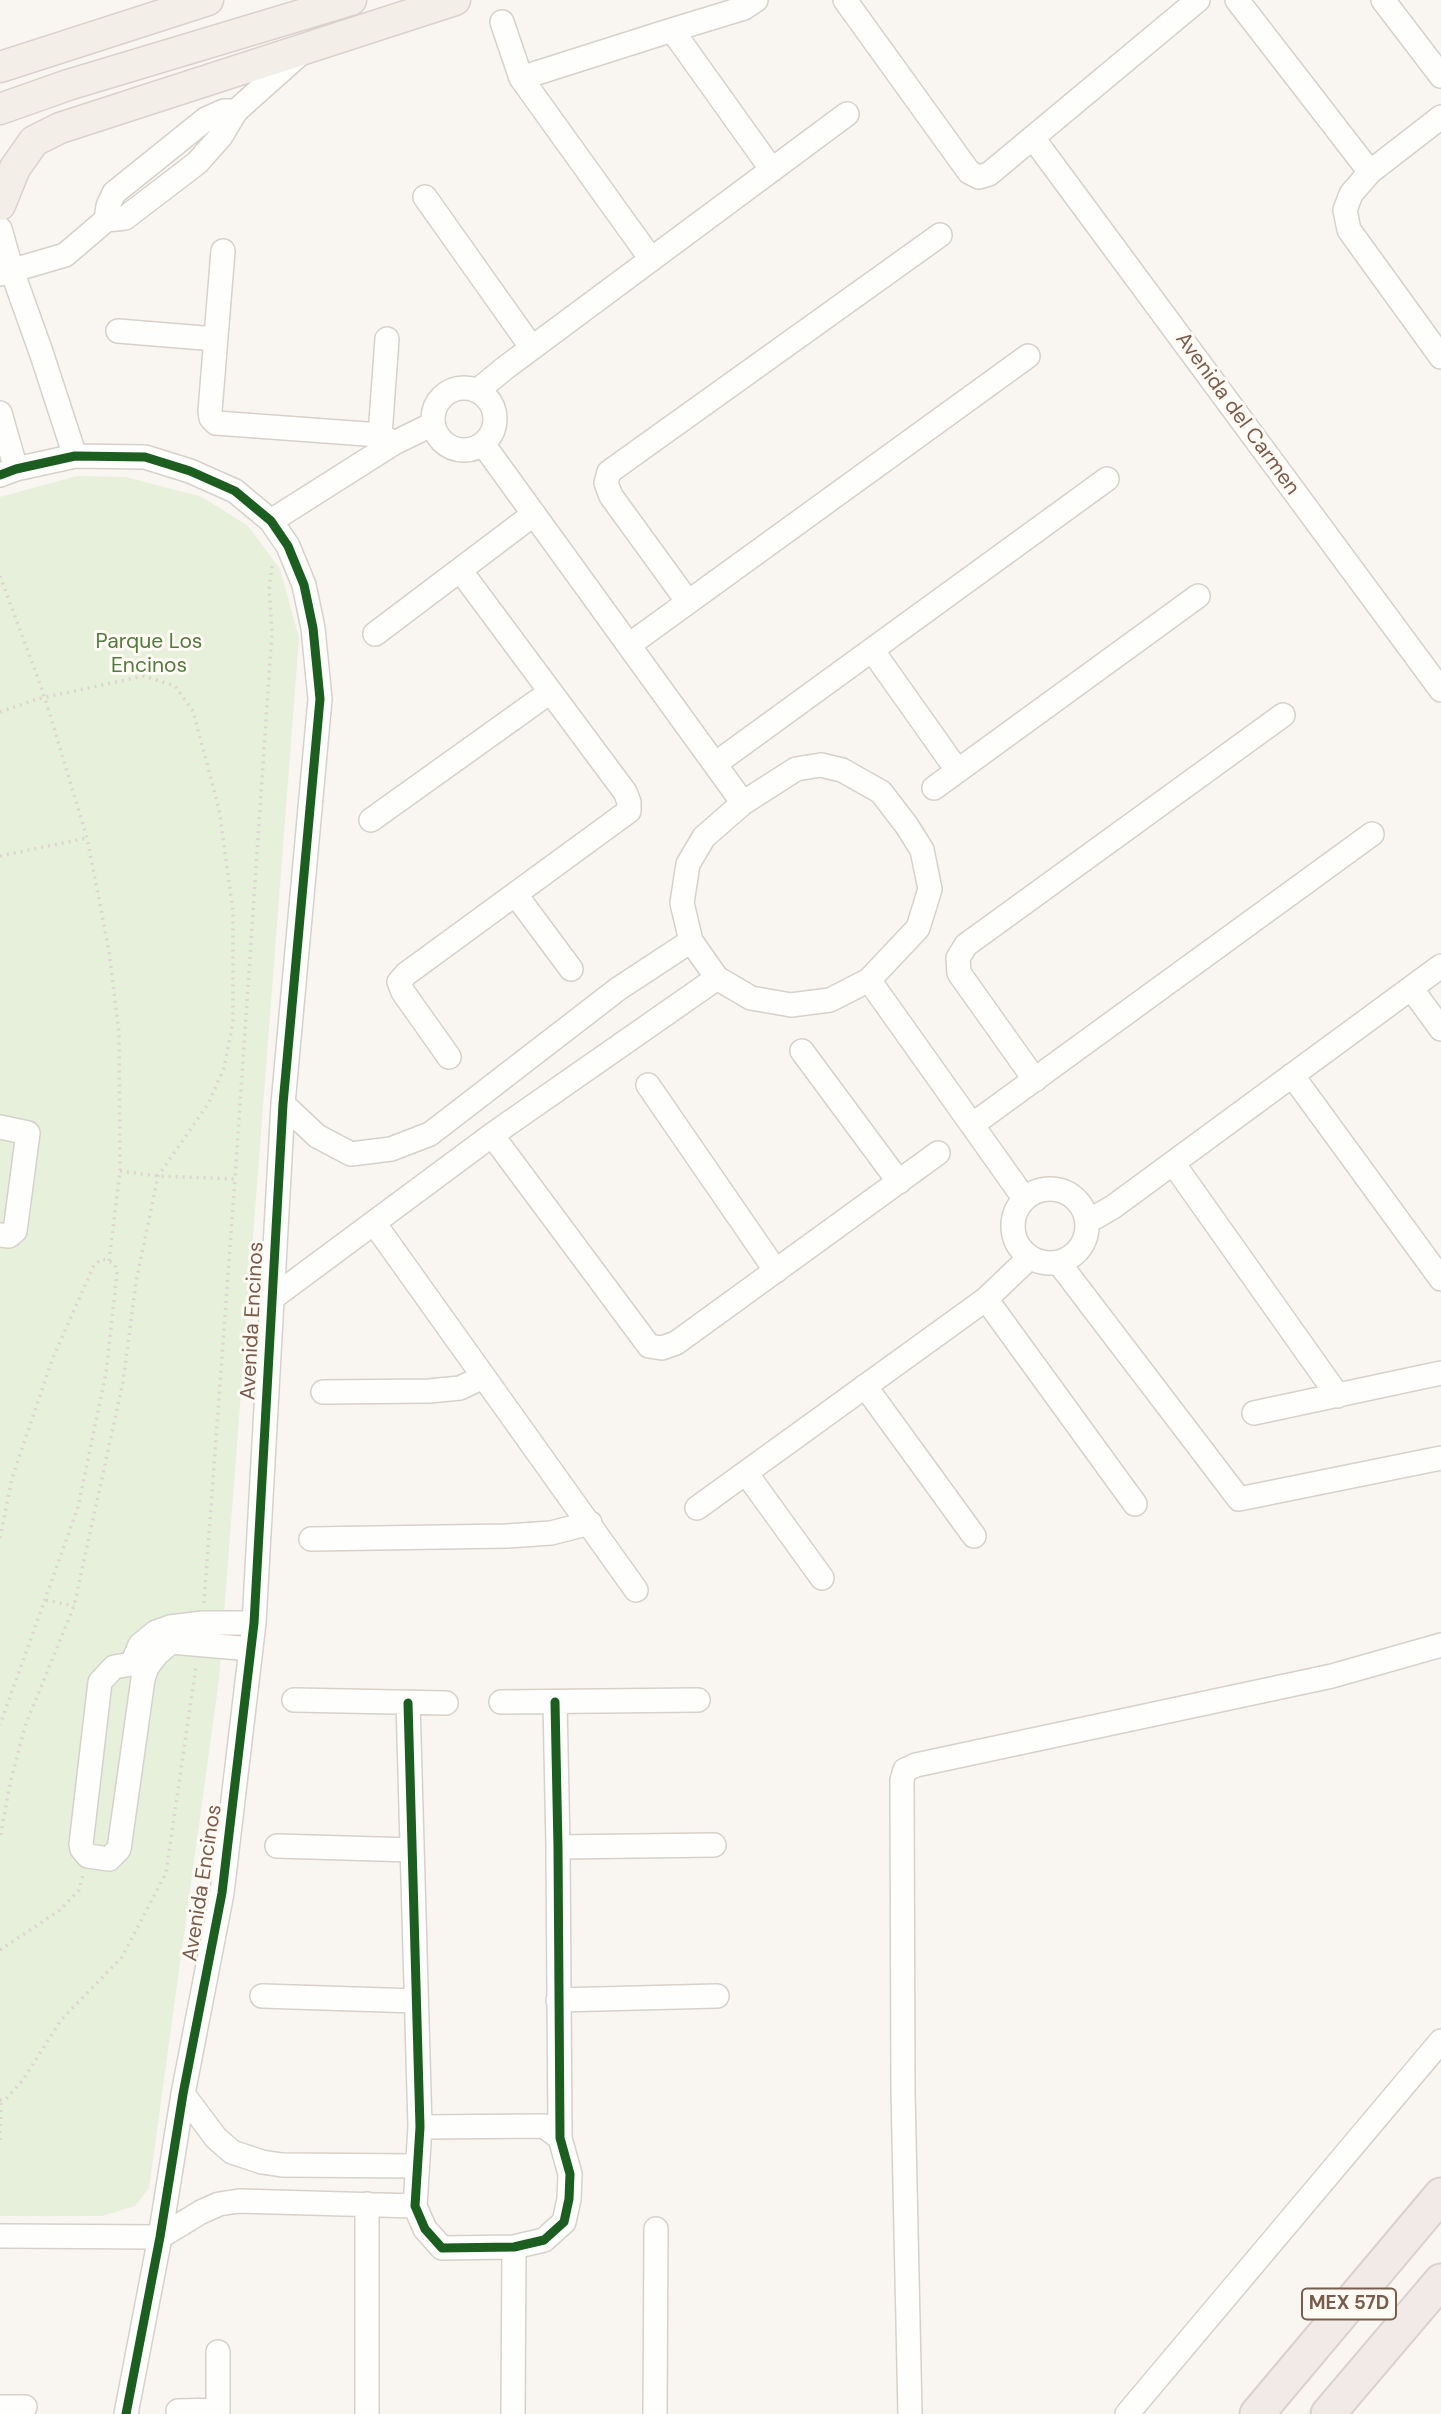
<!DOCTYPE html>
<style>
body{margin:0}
canvas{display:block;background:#f9f5f0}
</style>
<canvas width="1441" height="2414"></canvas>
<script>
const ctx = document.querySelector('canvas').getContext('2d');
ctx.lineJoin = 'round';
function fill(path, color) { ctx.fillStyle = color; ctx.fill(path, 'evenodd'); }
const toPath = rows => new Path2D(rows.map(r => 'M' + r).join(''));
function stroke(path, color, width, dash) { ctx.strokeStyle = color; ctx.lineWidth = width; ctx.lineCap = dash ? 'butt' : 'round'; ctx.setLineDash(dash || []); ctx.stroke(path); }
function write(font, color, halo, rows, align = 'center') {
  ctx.font = font + ' "DM Sans",sans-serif'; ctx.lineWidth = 6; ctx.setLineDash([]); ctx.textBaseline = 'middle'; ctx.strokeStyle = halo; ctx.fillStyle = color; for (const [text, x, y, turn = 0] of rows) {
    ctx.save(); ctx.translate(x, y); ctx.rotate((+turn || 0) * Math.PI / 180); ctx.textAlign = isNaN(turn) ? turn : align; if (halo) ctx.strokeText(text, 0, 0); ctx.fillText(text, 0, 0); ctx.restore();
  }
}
fill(toPath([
 [77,476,126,477,202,497,248,526,280,569,299,638,219,1679,149,2188,135,2206,102,2216,0,2216,0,497]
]), '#e7f0db');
const minor = toPath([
 [845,0,969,172,979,177,989,174,1198,0],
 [1237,0,1370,172],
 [1383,0,1441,76],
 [502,22,521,78],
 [672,30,744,8,756,0],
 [1441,117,1370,172,1351,194,1345,210,1349,230,1441,357],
 [1033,138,1441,690],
 [425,197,532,348],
 [106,220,125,218,197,163,221,136,236,111,302,52],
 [0,229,12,271,41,352,75,456],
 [223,251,210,411,211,418,216,423,380,435,394,443],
 [651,259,521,78,672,30,772,170],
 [0,274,65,255,106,220,108,206,114,193,206,119,224,111,236,111],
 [118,331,216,339],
 '433 419a31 31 0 1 1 62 0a31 31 0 1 1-62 0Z',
 [477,391,505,368,847,114],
 [0,413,16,469],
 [380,435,387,339],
 [483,444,743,803],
 [0,475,16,469,75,456,145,457,190,471,235,491,271,521,288,546,304,585,313,628,320,699,283,1104,254,1623,222,1893,183,2094,160,2237,126,2414],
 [271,521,394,443,433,424],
 [688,602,611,496,606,483,609,472,940,235],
 [375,634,534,514],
 [629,645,1028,356],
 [872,650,957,770],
 [715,764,1107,479],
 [821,765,842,770,881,792,907,826,922,850,930,889,918,928,869,980,830,1000,791,1005,751,998,717,978,691,941,682,903,688,864,704,837,743,803,796,769,821,765],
 [934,788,1198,596],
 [371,820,550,692],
 [516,895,571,969],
 [869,980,1024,1198],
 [1411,988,1441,1029],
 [802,1051,899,1182],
 [449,1057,403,992,399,982,406,974,629,811,629,802,625,792,460,570],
 [1292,1075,1441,1279],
 [1035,1080,959,973,958,958,966,945,1283,715],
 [648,1085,776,1271],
 [283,1104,317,1136,351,1154,391,1149,430,1134,618,989,691,941],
 [972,1125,1372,834],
 [0,1127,28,1133,15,1231,9,1236,0,1235],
 [492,1135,649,1346,662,1348,676,1343,938,1153],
 [1173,1163,1338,1396],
 '1013 1226a37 37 0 1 1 74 0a37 37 0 1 1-74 0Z',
 [1087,1222,1113,1207,1441,966],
 [374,1223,636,1590],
 [1059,1263,1239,1499,1441,1458],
 [271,1299,492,1135,717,978],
 [986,1299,1135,1504],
 [865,1386,974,1536],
 [323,1392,429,1391,460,1388,483,1377],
 [1254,1413,1441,1373],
 [746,1473,822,1578],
 [697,1508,986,1299,1029,1258],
 [311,1539,507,1536,551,1533,590,1523],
 [132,1664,114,1667,100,1682,81,1844,82,1849,88,1856,109,1859,119,1849,143,1679,147,1667,157,1654,171,1642,251,1649],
 [132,1664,140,1645,156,1632,170,1627,203,1623,254,1623],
 [294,1700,446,1703],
 [501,1702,698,1700],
 [408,1703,420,2127,415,2206,425,2229,442,2248,514,2247,544,2240,564,2222,569,2199,570,2174,560,2138,558,1847,555,1702],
 [277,1846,412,1850],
 [558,1847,714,1845],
 [262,1996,416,2001],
 [558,2000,717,1996],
 [183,2094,216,2138,232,2152,262,2162,282,2165,417,2166],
 [420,2127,544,2126,560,2138],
 [367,2204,367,2414],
 [0,2236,160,2237,201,2212,219,2204,239,2201,415,2206],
 [218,2352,218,2414],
 [0,2407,25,2407],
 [178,2411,218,2410],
 [513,2414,514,2247],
 [655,2414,656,2229],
 [910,2414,903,2092,902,1780,905,1770,916,1765,1332,1676,1441,1645],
 [1127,2414,1441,2041]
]);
const major = toPath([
 [0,67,208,0],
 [0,109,68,85,351,0],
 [0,205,15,168,34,141,60,128,455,0]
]);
const highway = toPath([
 [1257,2414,1441,2195],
 [1328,2414,1441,2281]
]);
stroke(minor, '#d7d1cb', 26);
stroke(major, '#dad1cc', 33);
stroke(highway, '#dad1cc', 37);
stroke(toPath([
 [0,576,39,681],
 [48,708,87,838,109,951,119,1033,120,1171,109,1261],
 [0,712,37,699,144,676,175,686,193,711,219,809,233,911,233,1023,224,1068,208,1104,158,1176,136,1282,123,1382,74,1606,25,1726,10,1784,0,1838],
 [0,856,87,838],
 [120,1171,158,1176,235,1179,272,631,269,589,272,566],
 [0,1538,12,1478,52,1360,94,1265,102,1259,109,1261,115,1264,117,1273,106,1373,78,1507,0,1725],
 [46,1600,74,1606],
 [204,1603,235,1179],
 [0,1950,60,1910,79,1890,83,1875],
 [0,2100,5,2100,23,2080,61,2020,122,1957,166,1873,196,1666],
 [0,2140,1,2101]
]), '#dcd5d0', 3.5, [2, 5]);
stroke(minor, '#fefefd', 23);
stroke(major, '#f3eee8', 30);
stroke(highway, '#f2eae7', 33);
stroke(toPath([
 [39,681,48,708]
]), '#dcd5d0', 3.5, [2, 5]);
stroke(toPath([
 [0,475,16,469,75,456,145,457,190,471,235,491,271,521,288,546,304,585,313,628,320,699,283,1104,254,1623,222,1893,183,2094,160,2237,126,2414],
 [408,1703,420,2127,415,2206,425,2229,442,2248,514,2247,544,2240,564,2222,569,2199,570,2174,560,2138,558,1847,555,1702]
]), '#1b5e20', 9);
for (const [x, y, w] of [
 [1349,2304,94]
]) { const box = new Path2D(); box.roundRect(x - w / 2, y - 15.5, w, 31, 5); ctx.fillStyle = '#fffaf3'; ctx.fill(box); stroke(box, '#7a5c4d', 2); }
write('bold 19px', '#7a5c4d', null, [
 ["MEX 57D",1349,2304]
]);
write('21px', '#7a5c4d', '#fffaf3', [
 ["Avenida del Carmen",1237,414,54],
 ["Avenida Encinos",253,1321,-87],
 ["Avenida Encinos",203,1883,-81]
]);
write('21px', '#537a41', '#fffaf3', [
 ["Parque Los",149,642],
 ["Encinos",149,666]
]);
</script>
